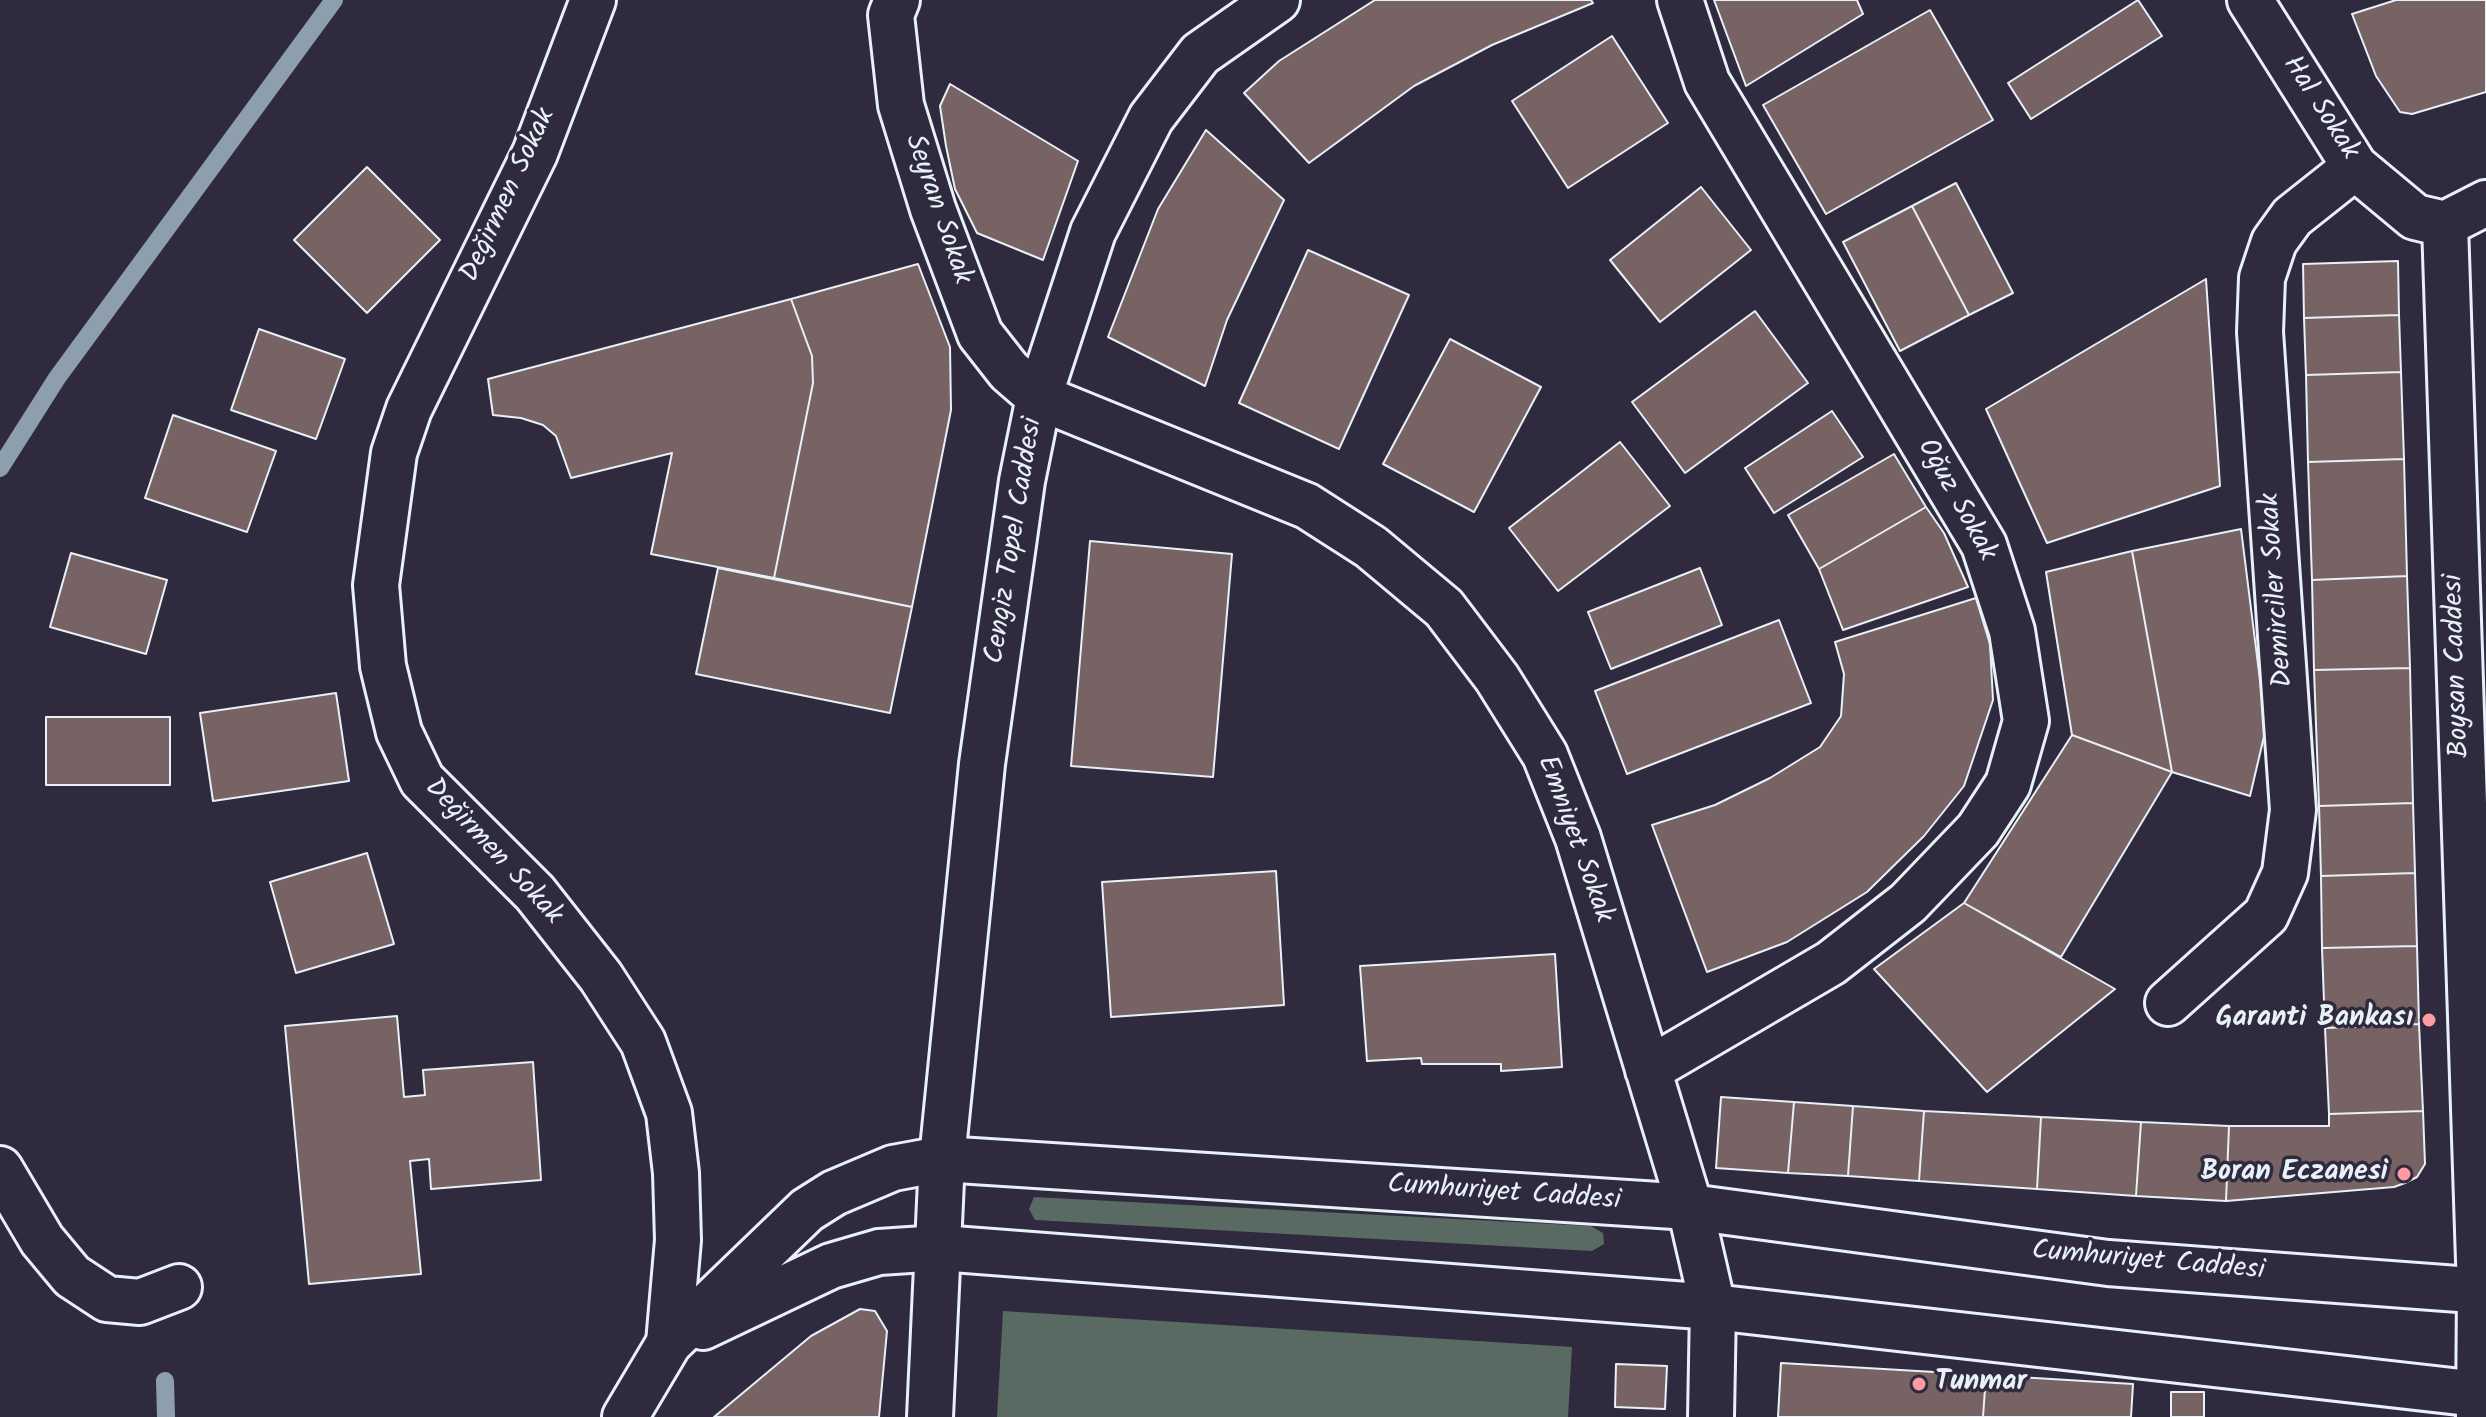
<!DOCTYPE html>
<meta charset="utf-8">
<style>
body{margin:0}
canvas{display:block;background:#2f2a3d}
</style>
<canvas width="2486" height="1417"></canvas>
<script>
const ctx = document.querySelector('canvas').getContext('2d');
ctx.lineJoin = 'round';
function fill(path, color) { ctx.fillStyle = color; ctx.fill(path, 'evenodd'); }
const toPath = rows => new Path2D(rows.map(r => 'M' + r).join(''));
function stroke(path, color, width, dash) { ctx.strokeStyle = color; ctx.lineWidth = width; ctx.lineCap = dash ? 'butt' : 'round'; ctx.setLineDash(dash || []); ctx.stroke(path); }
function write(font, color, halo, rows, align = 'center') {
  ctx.font = font + ' Kalam,sans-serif'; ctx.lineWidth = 7; ctx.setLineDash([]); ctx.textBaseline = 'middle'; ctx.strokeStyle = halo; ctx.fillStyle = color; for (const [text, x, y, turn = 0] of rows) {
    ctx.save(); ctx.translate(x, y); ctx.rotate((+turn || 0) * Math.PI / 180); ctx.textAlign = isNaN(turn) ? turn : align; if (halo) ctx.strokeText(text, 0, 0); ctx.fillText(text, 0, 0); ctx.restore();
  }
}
fill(toPath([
 [1034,1197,1591,1226,1603,1233,1604,1244,1592,1251,1035,1220,1029,1209],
 [1003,1311,1572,1347,1568,1417,997,1417]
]), '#586a62');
stroke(toPath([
 [0,468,57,378,334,0],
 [165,1381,166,1417]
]), '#8d9fac', 18);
const building = toPath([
 [1591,0,1593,3,1492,45,1414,86,1309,163,1244,93,1279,61,1375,0,1591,0],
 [1714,0,1857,0,1863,14,1746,86,1714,0],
 [2138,0,2162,36,2031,119,2008,83,2138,0],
 [2396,0,2486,0,2486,92,2412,114,2400,112,2376,76,2352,14,2396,0],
 [1930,10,1993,120,1826,214,1763,105,1930,10],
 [1612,36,1668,123,1568,188,1512,101,1612,36],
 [950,84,1078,161,1043,260,977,233,955,189,946,146,940,106,950,84],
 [1206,130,1284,200,1227,320,1205,386,1108,337,1158,209,1206,130],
 [367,167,440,240,367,313,294,240,367,167],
 [1956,183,2013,293,1969,315,1912,206,1956,183],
 [1701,187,1751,250,1660,322,1610,260,1701,187],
 [1912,206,1969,315,1900,351,1843,242,1912,206],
 [1308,250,1409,295,1339,449,1239,403,1308,250],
 [2398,261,2399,315,2304,318,2303,264,2398,261],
 [918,264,950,347,951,410,912,607,774,578,813,383,812,356,791,299,918,264],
 [2206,279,2220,486,2047,543,1986,409,2206,279],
 [791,299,812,356,813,383,774,578,651,554,672,453,571,478,556,436,543,425,521,418,493,415,488,379,791,299],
 [1755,311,1808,383,1685,473,1632,402,1755,311],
 [2399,315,2401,372,2306,375,2304,318,2399,315],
 [259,329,345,359,316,439,231,410,259,329],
 [1450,339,1541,387,1474,512,1383,464,1450,339],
 [2401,372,2404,459,2308,462,2306,375,2401,372],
 [1832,411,1863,457,1774,513,1745,468,1832,411],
 [173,415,276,451,247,532,145,498,173,415],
 [1620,442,1670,506,1558,591,1509,528,1620,442],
 [1894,454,1926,507,1819,569,1788,515,1894,454],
 [2404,459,2407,576,2312,580,2308,462,2404,459],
 [1926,507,1944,533,1968,587,1843,630,1819,569,1926,507],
 [2241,529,2266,728,2250,796,2172,772,2132,551,2241,529],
 [1090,541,1232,554,1213,777,1071,766,1090,541],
 [2132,551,2172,772,2072,735,2046,572,2132,551],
 [71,553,167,580,146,654,50,627,71,553],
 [718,568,912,607,890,713,696,674,718,568],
 [1700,568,1722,625,1611,669,1588,612,1700,568],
 [2407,576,2410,668,2314,670,2312,580,2407,576],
 [1976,598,1990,644,1993,700,1964,786,1924,836,1867,892,1787,942,1707,972,1652,825,1715,805,1770,778,1820,747,1841,716,1844,674,1835,642,1976,598],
 [1779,620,1811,703,1627,774,1595,691,1779,620],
 [2410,668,2413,803,2319,806,2314,670,2410,668],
 [336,693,349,781,213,801,200,713,336,693],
 [46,717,170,717,170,785,46,785,46,717],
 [2072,735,2172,772,2061,957,1964,903,2072,735],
 [2413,803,2415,873,2321,876,2319,806,2413,803],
 [367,853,394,944,296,973,270,882,367,853],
 [1276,871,1284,1005,1111,1017,1102,882,1276,871],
 [2415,873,2417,946,2322,948,2321,876,2415,873],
 [1964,903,2115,989,1987,1092,1874,969,1964,903],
 [2417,946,2419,1024,2325,1028,2322,948,2417,946],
 [1555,954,1562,1067,1501,1071,1501,1064,1422,1064,1421,1058,1367,1061,1360,966,1555,954],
 [397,1016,404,1097,425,1095,423,1070,533,1062,541,1180,431,1189,429,1159,410,1161,421,1274,309,1284,285,1026,397,1016],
 [2419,1024,2423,1111,2329,1114,2325,1028,2419,1024],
 [1721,1097,1794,1102,1788,1173,1716,1168,1721,1097],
 [1794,1102,1853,1106,1848,1176,1788,1173,1794,1102],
 [1853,1106,1924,1111,1919,1181,1848,1176,1853,1106],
 [1924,1111,2041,1117,2037,1189,1919,1181,1924,1111],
 [2423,1111,2425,1164,2417,1177,2405,1183,2394,1187,2226,1201,2229,1126,2329,1126,2329,1114,2423,1111],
 [2041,1117,2141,1122,2136,1196,2037,1189,2041,1117],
 [2141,1122,2229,1126,2226,1201,2136,1196,2141,1122],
 [860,1309,875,1311,887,1331,879,1417,714,1417,811,1336,860,1309],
 [1781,1363,1986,1375,1983,1417,1778,1417,1781,1363],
 [1616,1364,1667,1366,1665,1409,1615,1407,1616,1364],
 [1986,1375,2133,1384,2131,1417,1983,1417,1986,1375],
 [2171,1392,2204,1392,2204,1417,2171,1417,2171,1392]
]);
fill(building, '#776264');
stroke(building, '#e8f1f8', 2);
const minor = toPath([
 [593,0,535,153,409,409,394,453,376,585,383,666,399,732,422,780,535,893,601,977,643,1042,669,1113,676,1173,678,1240,669,1343],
 [897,0,891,15,901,105,933,209,980,334,1009,371,1039,397,1307,506,1371,547,1444,608,1497,678,1545,755,1578,838,1690,1207,1713,1307,1711,1417],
 [2250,0,2355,167,2415,217,2445,224],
 [2445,224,2480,1291,2479,1417],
 [2445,224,2486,203],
 [2168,1003,2266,915,2285,873,2293,810,2260,332,2262,278,2274,242,2292,217,2355,167],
 [1648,1070,1831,963,1908,903,1978,830,2008,784,2026,721,2012,631,1984,545,1707,82,1680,0],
 [0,1169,42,1240,72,1276,107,1299,140,1302,179,1287],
 [930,1417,942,1159,982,764,1022,481,1039,397,1093,232,1151,118,1200,54,1277,0]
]);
const major = toPath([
 [703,1327,831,1266,879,1252,940,1248,1713,1307,2486,1395],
 [625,1417,669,1343,807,1210,834,1193,893,1168,942,1159,1690,1207,2108,1263,2486,1291]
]);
stroke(minor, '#e8f1f8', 50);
stroke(major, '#e8f1f8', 50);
stroke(minor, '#2f2a3d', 44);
stroke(major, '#2f2a3d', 44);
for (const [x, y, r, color] of [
 [2429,1020,8,"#ff9aa2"],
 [2404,1174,8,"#ff9aa2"],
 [1919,1384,8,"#ff9aa2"]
]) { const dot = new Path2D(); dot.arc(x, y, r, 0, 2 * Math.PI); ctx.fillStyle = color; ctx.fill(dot); stroke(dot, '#2f2a3d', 3); }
write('28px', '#e8f1f8', '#2f2a3d', [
 ["Hal Sokak",2319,109,57],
 ["Değirmen Sokak",510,196,-65],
 ["Seyran Sokak",936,210,71],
 ["Oğuz Sokak",1955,501,61],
 ["Cengiz Topel Caddesi",1016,541,-81],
 ["Demirciler Sokak",2279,590,-94],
 ["Boysan Caddesi",2459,666,-92],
 ["Emniyet Sokak",1573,840,70],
 ["Değirmen Sokak",492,853,47],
 ["Cumhuriyet Caddesi",1504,1195,4],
 ["Cumhuriyet Caddesi",2148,1263,5]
]);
write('bold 28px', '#e8f1f8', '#2f2a3d', [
 ["Garanti Bankası",2413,1020],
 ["Boran Eczanesi",2388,1174],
 ["Tunmar",1935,1384,"left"]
], 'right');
</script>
